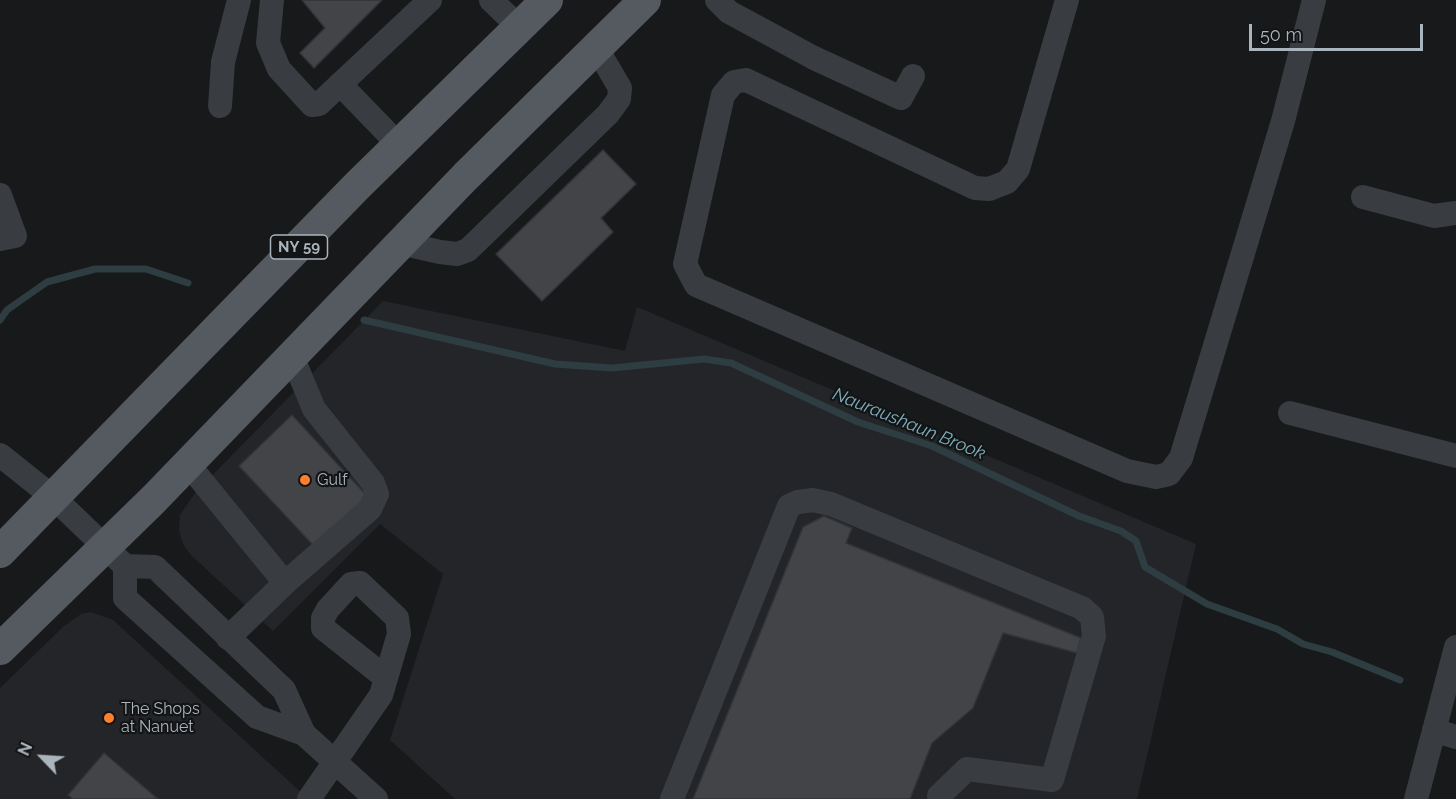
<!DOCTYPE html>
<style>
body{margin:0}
#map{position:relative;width:1456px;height:799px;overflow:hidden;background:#18191b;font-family:Raleway,sans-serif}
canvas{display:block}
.north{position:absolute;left:12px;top:727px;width:60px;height:60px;-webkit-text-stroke:4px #131416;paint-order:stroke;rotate:295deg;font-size:16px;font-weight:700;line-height:24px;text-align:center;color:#aab4bc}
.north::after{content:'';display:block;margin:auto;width:21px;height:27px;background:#aab4bc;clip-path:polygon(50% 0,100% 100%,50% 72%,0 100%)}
.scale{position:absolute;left:1249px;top:24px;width:174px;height:27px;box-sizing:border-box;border:3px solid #aab4bc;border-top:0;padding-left:8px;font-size:18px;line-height:21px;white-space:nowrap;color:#aab4bc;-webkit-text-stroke:4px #131416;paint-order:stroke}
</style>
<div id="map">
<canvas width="1456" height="799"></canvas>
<div class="north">N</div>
<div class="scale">50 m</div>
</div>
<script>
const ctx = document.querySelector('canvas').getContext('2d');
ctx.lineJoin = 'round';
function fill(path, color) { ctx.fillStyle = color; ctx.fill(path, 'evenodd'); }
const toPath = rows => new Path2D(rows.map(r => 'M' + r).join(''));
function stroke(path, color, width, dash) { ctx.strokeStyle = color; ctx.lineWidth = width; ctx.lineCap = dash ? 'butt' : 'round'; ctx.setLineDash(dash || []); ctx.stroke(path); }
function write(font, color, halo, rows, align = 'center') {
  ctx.font = font + ' Raleway,sans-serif'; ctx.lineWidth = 4.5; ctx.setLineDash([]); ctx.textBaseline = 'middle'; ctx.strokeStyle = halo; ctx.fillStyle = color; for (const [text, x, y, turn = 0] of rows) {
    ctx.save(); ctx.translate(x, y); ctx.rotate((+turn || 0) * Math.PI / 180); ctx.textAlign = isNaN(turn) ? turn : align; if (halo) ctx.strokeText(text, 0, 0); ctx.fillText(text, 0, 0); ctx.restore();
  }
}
fill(toPath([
 [383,301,625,351,637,307,1196,544,1137,799,455,799,390,740,443,574,380,524,273,631,192,556,184,546,179,531,180,515,195,493],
 [91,612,113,620,304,795,301,799,0,799,0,688,64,626,81,614]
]), '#242528');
stroke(toPath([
 [0,320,7,310,47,282,95,269,146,269,188,283],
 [364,320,555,364,612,368,704,359,731,363,858,422,932,446,1079,516,1121,531,1136,541,1145,567,1207,604,1277,629,1303,644,1332,652,1400,680]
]), '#2d3d41', 7);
const building = toPath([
 [382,0,314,68,300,53,325,28,302,0,382,0],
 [603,150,636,184,601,218,613,232,542,301,496,254,603,150],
 [292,415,368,497,315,547,239,466,292,415],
 [824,516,852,528,846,543,1081,638,1077,653,1003,633,973,708,932,743,910,799,693,799,803,527,824,516],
 [104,753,158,799,73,799,68,795,104,753]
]);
fill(building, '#424448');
stroke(building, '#323437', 1.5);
stroke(toPath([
 [272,0,268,43,279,69,312,105,319,104,430,0],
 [491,0,519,27],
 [717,0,729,12,814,58,901,98,913,76],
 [1067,0,1018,169,1007,182,989,189,975,188,746,80,734,82,723,95,685,264,696,285,1127,471,1156,477,1169,474,1181,458,1283,121,1314,0],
 [340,84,399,145],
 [220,106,223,62,239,0],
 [0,195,15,236,0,239],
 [1363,197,1434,216,1456,213],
 [400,243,440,252,457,254,468,250,608,114,619,99,620,88,596,47],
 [1290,413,1456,456],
 [0,455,54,498,125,566,125,598,257,717,304,734],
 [188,464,285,583,228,638],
 [125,566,155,567,284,690,304,734,376,799],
 [285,583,370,509,377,494,373,483,314,409,292,356],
 [1434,730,1456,737],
 [309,799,381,695,399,634,397,618,360,583,351,584,328,609,323,618,323,628,386,678],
 [672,799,789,506,798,502,813,500,831,504,1082,608,1092,617,1094,636,1052,780,967,769,939,796],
 [1416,799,1456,647]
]), '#393c40', 24);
stroke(toPath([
 [0,552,358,185,547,0],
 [0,649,153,500,466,176,645,0]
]), '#555a60', 32);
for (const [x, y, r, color] of [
 [305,480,6,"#ff802c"],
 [109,718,6,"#ff802c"]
]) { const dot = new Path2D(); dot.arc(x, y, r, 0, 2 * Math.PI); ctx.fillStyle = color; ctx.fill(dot); stroke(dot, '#131416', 2); }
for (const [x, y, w] of [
 [299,247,57]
]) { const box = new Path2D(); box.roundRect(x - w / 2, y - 12, w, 24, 4.5); ctx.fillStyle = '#131416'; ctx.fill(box); stroke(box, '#aab4bc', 1.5); }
write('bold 15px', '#aab4bc', null, [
 ["NY 59",299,247]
]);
write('16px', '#aab4bc', '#131416', [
 ["Gulf",317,480],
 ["The Shops",121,709],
 ["at Nanuet",121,727]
], 'left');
write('italic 18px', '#7eaeba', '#131416', [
 ["Nauraushaun Brook",909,424,22]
]);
</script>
